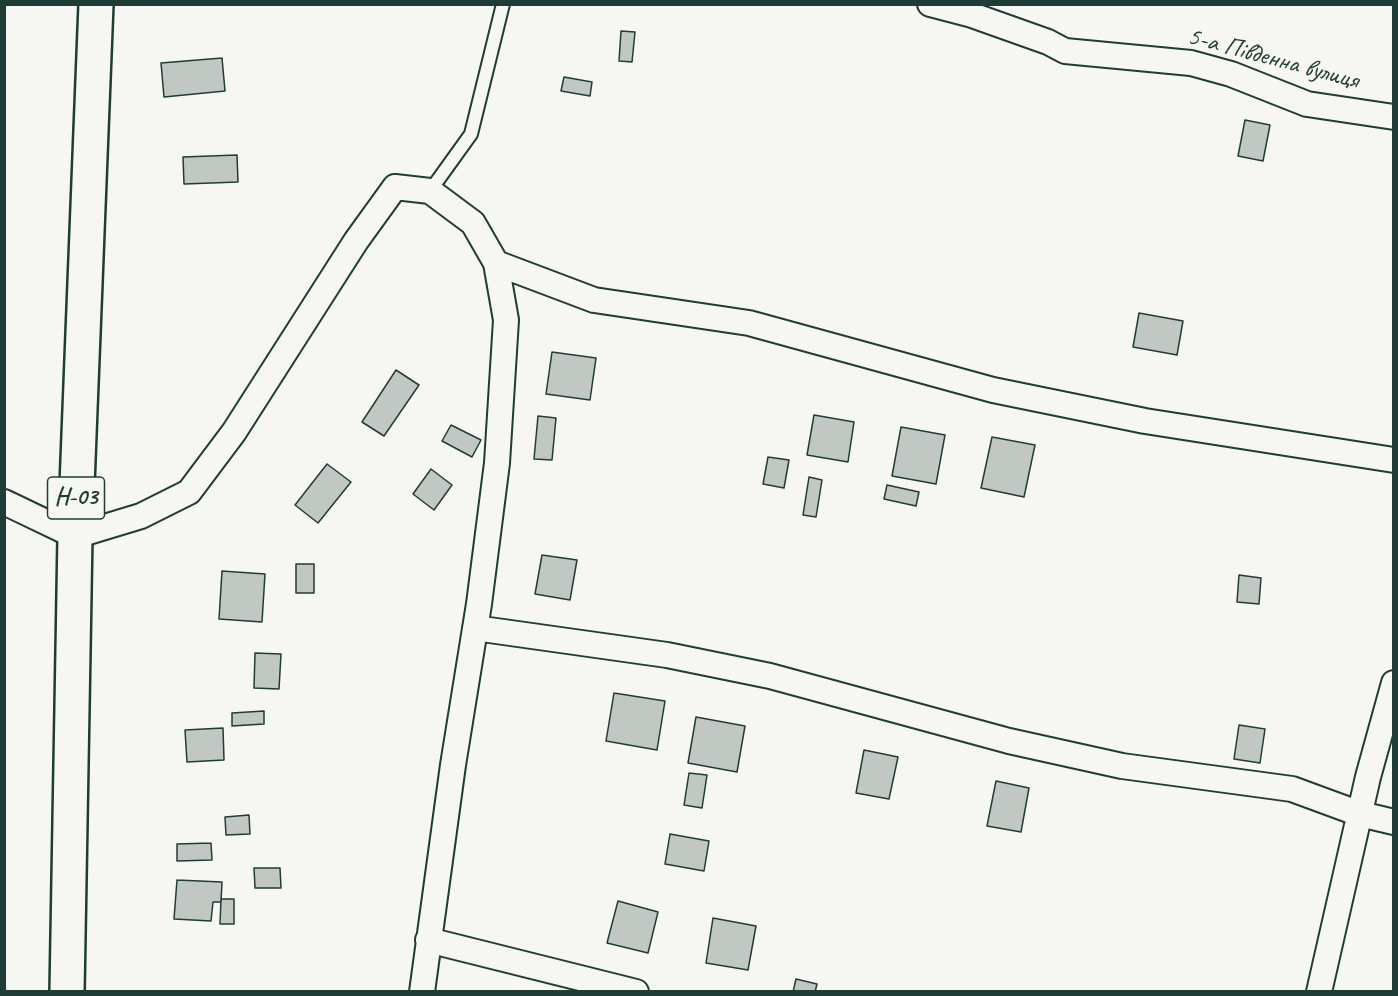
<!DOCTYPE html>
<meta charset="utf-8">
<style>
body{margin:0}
#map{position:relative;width:1398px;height:996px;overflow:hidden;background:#f6f6f2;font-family:Caveat,sans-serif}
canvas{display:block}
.frame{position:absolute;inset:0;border:6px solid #1f3d34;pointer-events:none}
</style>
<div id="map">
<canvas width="1398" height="996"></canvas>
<div class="frame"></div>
</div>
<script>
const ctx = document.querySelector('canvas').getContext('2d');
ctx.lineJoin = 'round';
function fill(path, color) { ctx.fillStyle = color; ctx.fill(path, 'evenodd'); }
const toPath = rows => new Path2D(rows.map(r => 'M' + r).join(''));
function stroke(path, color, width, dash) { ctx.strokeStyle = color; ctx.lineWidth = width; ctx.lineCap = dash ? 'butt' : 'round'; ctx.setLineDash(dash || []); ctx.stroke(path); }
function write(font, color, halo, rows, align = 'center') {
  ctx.font = font + ' Caveat,sans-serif'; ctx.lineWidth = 5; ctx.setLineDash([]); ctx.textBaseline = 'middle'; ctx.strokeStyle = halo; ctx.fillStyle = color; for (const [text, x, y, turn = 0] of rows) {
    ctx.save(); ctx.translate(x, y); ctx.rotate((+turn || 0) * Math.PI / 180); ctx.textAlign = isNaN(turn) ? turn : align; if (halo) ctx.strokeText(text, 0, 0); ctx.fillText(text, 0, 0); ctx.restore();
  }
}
const building = toPath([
 [621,31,635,32,632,62,619,61,621,31],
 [222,58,225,91,164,97,161,63,222,58],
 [564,77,592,82,590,96,561,91,564,77],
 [1245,120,1270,125,1263,161,1238,156,1245,120],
 [237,155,238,182,184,184,183,157,237,155],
 [1139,313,1183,321,1177,355,1133,347,1139,313],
 [552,352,596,358,590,400,546,394,552,352],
 [396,370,419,385,384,436,362,422,396,370],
 [814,415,854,422,848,462,807,455,814,415],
 [538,416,556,418,552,460,534,459,538,416],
 [451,425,481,440,472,457,442,441,451,425],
 [901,427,945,435,936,484,892,476,901,427],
 [992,437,1035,445,1024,497,981,488,992,437],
 [768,457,789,460,784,488,763,484,768,457],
 [327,464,351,482,318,523,295,505,327,464],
 [431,469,452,485,434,510,413,494,431,469],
 [809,477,822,480,816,517,803,515,809,477],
 [887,485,919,492,916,506,884,499,887,485],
 [542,555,577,560,570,600,535,594,542,555],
 [296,564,314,564,314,593,296,593,296,564],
 [222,571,265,574,262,622,219,619,222,571],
 [1239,575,1261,578,1259,604,1237,602,1239,575],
 [255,653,281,654,279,689,254,688,255,653],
 [614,693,665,701,657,750,606,741,614,693],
 [264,711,264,724,232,726,232,713,264,711],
 [696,717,745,726,737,772,688,763,696,717],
 [1239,725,1265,729,1260,763,1234,759,1239,725],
 [223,728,224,760,187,762,185,730,223,728],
 [864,750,898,757,889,799,856,793,864,750],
 [689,773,707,775,702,808,684,805,689,773],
 [996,781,1029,788,1021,832,987,826,996,781],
 [249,815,250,834,226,835,225,817,249,815],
 [670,834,709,841,704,871,665,864,670,834],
 [211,843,212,860,177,861,177,844,211,843],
 [254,868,280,868,281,888,255,888,254,868],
 [177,880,222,882,221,902,213,902,211,921,174,919,177,880],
 [221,899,234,899,234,924,220,924,221,899],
 [618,901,658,912,648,953,607,943,618,901],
 [713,918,756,926,748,970,706,963,713,918],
 [796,979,817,984,815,992,793,992,796,979]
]);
fill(building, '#c1c8c3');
stroke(building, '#1f3d34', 1.5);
const service = toPath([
 [430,191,471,134,503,4]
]);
const minor = toPath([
 [930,4,972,15,1048,42,1065,51,1191,63,1231,74,1307,104,1394,117],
 [496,263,594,300,749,323,993,390,1145,421,1394,460],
 [4,502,75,536,141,516,189,492,234,432,356,241,395,187,430,191,473,223,496,263,506,320,497,463,479,604,453,765,422,992],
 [475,628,667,655,770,676,1009,741,1122,766,1292,789,1360,814,1394,822],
 [428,940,636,992],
 [1319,992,1368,777,1394,683]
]);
const primary = toPath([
 [67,992,75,536,96,4]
]);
stroke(service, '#1f3d34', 16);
stroke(minor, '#1f3d34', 28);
stroke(primary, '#1f3d34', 38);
stroke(service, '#f6f6f2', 12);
stroke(minor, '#f6f6f2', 24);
stroke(primary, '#f6f6f2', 33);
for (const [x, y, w] of [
 [76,498,57]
]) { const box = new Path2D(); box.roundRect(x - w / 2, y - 21, w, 42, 4.5); ctx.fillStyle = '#f6f6f2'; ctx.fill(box); stroke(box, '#1f3d34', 1.5); }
write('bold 24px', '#1f3d34', null, [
 ["Н-03",76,498]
]);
write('26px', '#1f3d34', '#f6f6f2', [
 ["5-а Південна вулиця",1273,59,15]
]);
</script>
